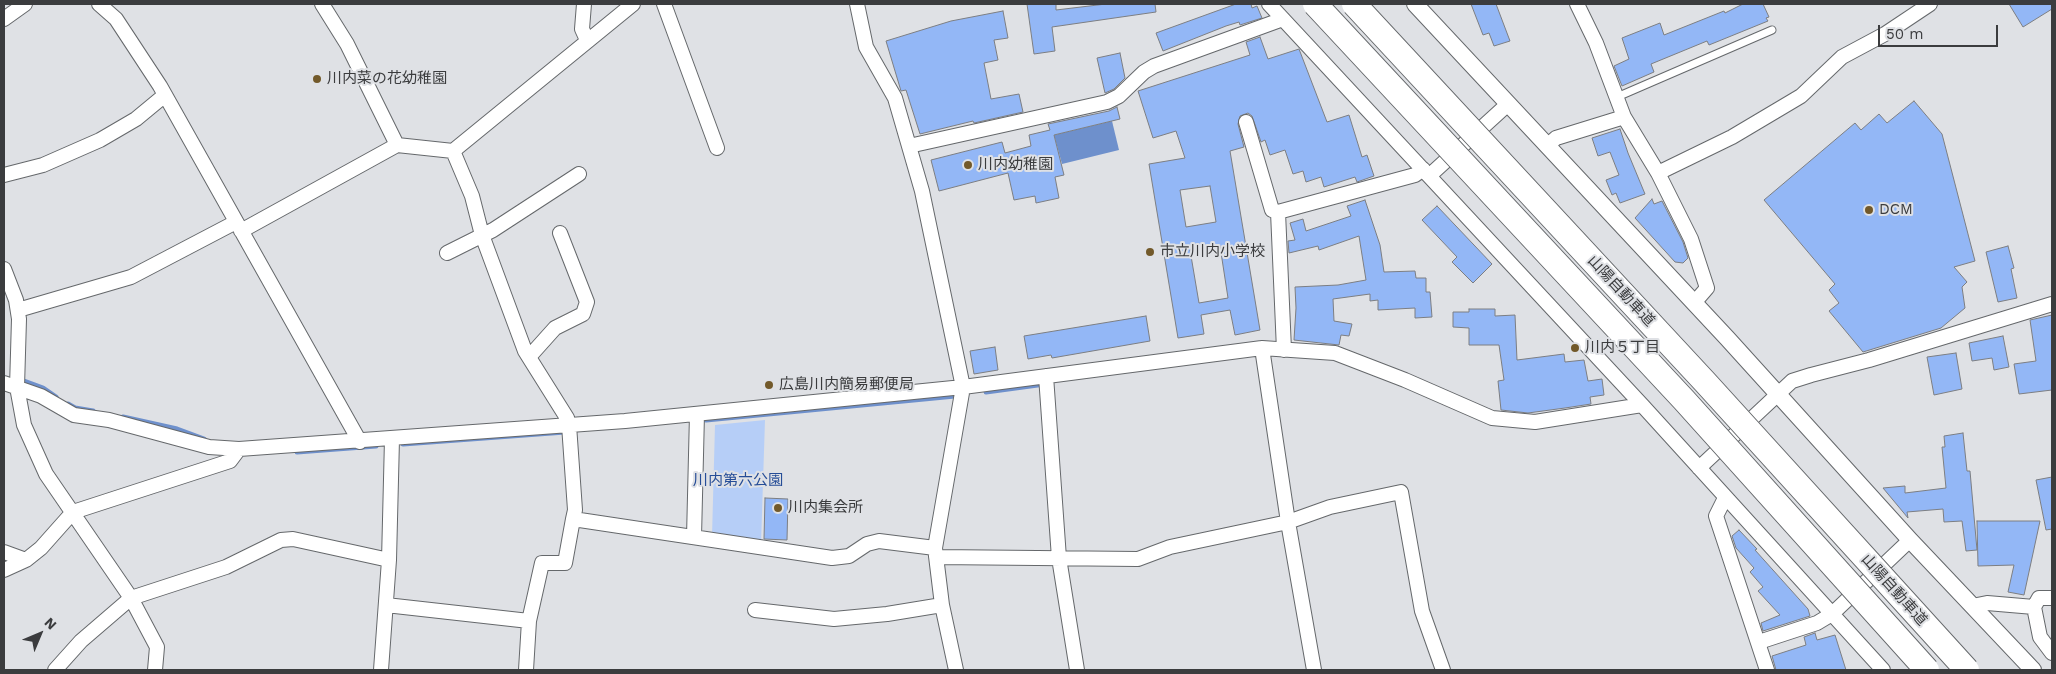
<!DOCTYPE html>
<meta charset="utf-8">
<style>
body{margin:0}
#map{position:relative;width:2056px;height:674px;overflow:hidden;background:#dfe1e5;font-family:"Work Sans",sans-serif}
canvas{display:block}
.frame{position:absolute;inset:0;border:5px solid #3b3c3e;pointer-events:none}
.north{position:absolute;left:15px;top:609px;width:50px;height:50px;-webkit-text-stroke:4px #dfe1e5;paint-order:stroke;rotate:45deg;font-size:14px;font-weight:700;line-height:20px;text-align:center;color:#3b3c3e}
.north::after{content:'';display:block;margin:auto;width:18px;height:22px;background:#3b3c3e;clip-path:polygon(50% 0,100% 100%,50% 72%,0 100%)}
.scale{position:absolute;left:1878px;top:25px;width:120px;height:22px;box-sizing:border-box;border:2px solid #3b3c3e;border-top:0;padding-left:6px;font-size:15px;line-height:18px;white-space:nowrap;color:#3b3c3e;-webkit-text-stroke:4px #dfe1e5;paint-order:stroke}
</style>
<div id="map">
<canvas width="2056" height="674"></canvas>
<div class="frame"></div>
<div class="north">N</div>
<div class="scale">50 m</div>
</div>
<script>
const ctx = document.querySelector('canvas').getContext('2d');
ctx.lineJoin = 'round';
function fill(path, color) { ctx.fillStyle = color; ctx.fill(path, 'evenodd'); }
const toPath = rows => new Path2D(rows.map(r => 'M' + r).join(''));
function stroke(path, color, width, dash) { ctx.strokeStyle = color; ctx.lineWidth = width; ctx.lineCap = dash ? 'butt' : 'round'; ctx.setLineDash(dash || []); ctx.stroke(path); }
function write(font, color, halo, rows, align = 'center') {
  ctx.font = font + ' "Work Sans","Noto Sans JP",sans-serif'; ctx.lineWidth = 4; ctx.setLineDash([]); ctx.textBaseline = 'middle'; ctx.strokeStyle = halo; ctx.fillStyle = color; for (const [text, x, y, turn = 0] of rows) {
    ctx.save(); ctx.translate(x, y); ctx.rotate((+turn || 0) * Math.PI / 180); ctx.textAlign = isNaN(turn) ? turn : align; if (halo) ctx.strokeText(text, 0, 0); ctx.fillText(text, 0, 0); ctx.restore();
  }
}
fill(toPath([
 [765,420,761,544,712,537,715,425]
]), '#b6cef7');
fill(toPath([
 [1112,121,1119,150,1062,164,1054,135]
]), '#6e90cc');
stroke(toPath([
 [24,381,43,388,56,397],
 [986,392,1045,384],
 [68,404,75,408,93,411],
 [123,417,177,429,204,439],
 [706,420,955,396],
 [403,444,565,432],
 [297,452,376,446]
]), '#6e90cc', 5);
const building = toPath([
 [1027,4,1056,4,1056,10,1106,4,1155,4,1156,12,1052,27,1055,51,1034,54,1027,4],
 [1236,4,1251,4,1252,8,1257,6,1262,18,1240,25,1239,22,1226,26,1163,51,1156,33,1236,4],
 [1471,4,1496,4,1510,41,1494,46,1489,33,1483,35,1471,4],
 [1743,4,1763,4,1769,17,1766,18,1768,21,1709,45,1707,41,1651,64,1654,72,1622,86,1614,66,1629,59,1622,38,1660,23,1664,35,1724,11,1725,13,1743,4],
 [2009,4,2052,4,2052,9,2023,27,2009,4],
 [1003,11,1008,38,994,40,998,60,984,63,991,99,1019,94,1023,112,974,123,973,121,920,134,906,90,901,91,886,41,951,21,1003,11],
 [1260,37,1268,59,1299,49,1327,122,1349,115,1362,157,1367,155,1374,176,1357,182,1355,177,1324,187,1321,177,1306,182,1303,171,1293,174,1285,150,1270,155,1265,140,1261,142,1252,116,1248,113,1240,116,1238,124,1244,147,1230,151,1260,330,1235,335,1230,310,1201,315,1204,334,1178,338,1149,164,1185,158,1176,131,1153,138,1138,91,1250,55,1246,42,1260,37],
 [1210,186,1216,222,1186,227,1180,190,1210,186],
 [1220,246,1228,298,1199,303,1190,250,1220,246],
 [1120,53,1125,78,1114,89,1105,93,1097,58,1120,53],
 [1914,101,1942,134,1975,261,1954,267,1967,282,1962,287,1965,308,1941,328,1863,352,1829,311,1839,303,1829,290,1835,284,1764,200,1855,123,1861,130,1879,114,1887,123,1914,101],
 [1117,107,1120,119,1054,135,1064,175,1055,177,1059,198,1036,203,1035,196,1014,200,1008,173,939,191,931,160,1002,142,1005,153,1031,146,1029,135,1050,130,1048,124,1109,111,1117,107],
 [1620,129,1628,153,1645,194,1620,203,1616,193,1612,195,1606,180,1619,175,1610,152,1598,156,1592,138,1620,129],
 [1652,199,1654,204,1662,201,1683,242,1688,258,1683,263,1675,262,1635,218,1652,199],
 [1365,200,1380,245,1384,272,1415,271,1416,278,1426,278,1426,292,1430,292,1432,317,1415,318,1415,308,1378,310,1378,300,1370,301,1370,294,1333,299,1334,321,1352,324,1349,336,1341,335,1339,345,1294,340,1296,308,1295,287,1338,285,1366,280,1359,236,1319,250,1318,246,1289,253,1288,241,1295,240,1290,223,1303,219,1306,231,1351,216,1347,206,1365,200],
 [1437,206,1492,264,1473,283,1452,262,1457,257,1422,220,1437,206],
 [2008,246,2014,268,2011,269,2017,298,1998,302,1986,252,2008,246],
 [1469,309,1495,309,1495,316,1515,315,1517,360,1564,354,1565,362,1584,360,1588,381,1602,379,1604,395,1590,397,1591,404,1565,408,1528,413,1501,410,1498,381,1504,380,1499,345,1469,345,1469,328,1453,327,1453,312,1469,312,1469,309],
 [2052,315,2052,390,2019,394,2014,364,2036,361,2030,320,2052,315],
 [1146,316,1150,341,1052,358,1051,355,1028,359,1024,336,1146,316],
 [2003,336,2009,367,1994,370,1992,358,1972,361,1969,343,2003,336],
 [995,347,998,370,974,374,970,351,995,347],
 [1956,353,1962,389,1934,395,1927,357,1956,353],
 [1963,433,1967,471,1970,471,1977,550,1966,551,1962,521,1944,522,1943,509,1907,512,1908,518,1883,488,1905,486,1905,493,1946,488,1942,447,1945,447,1944,436,1963,433],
 [2052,477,2052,529,2046,530,2036,480,2052,477],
 [765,498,788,499,787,540,764,539,765,498],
 [1977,521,2040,521,2024,595,2008,592,2014,565,1978,566,1977,521],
 [1739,530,1757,549,1755,550,1808,609,1810,616,1763,631,1761,623,1780,615,1758,591,1763,587,1750,572,1754,568,1736,548,1732,536,1739,530],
 [1815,633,1817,640,1835,635,1846,670,1776,670,1772,656,1806,645,1804,637,1815,633]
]);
fill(building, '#93b7f6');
stroke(building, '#7c7e82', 1);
const service = toPath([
 [1617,97,1772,30]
]);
const minor = toPath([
 [99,4,116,19,160,86,360,442],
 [322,4,347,44,397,145],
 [584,4,582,29,587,40],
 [664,4,717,148],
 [857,4,866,47,895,98,922,191,963,387,935,548,942,605,956,670],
 [1269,4,1642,405,1883,670],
 [1577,4,1596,43,1624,117,1658,173,1691,239,1707,288,1694,303],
 [4,19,25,4],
 [1246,122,1272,210,1278,212],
 [909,146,1107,102,1119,96,1144,72,1154,66,1283,19],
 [1547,146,1556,138,1624,117],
 [453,151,633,4],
 [1658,173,1732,137,1801,96,1842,57,1885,34,1930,4],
 [4,175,43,165,100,140,136,119,165,95],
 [1429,176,1508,104],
 [241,231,397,145,453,151,472,196,482,235,525,351,567,418,569,425,575,510,573,519,565,563,542,563,529,621,526,670],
 [447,253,493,230,579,174],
 [4,269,16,300,19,319,17,387,24,425,46,474,131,598,157,647,155,670],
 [18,310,131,277,236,222],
 [1262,348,1288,522,1314,670],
 [1284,350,1278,212,1415,175,1423,169],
 [529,357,555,328,583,314,587,302,560,233],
 [1046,376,1059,558,1077,670],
 [4,383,41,396,74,415,109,420,209,447,239,449,625,421,963,387,1262,348,1335,353,1405,380,1492,418,1535,422,1642,405],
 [1699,468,1792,381,1811,375,1869,360,2052,304],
 [1725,498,1716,516,1767,670],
 [573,519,832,558,849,556,867,544,879,541,935,548],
 [694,537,697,414],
 [4,552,26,560],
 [936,557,1138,559,1170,547,1288,522,1330,507,1401,492,1422,611,1443,670],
 [4,570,26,560,41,548,73,512,230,461,239,449],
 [386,605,529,621],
 [1972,606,1987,603,2034,607,2040,637,2052,653],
 [2034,607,2039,598,2052,598],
 [755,610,834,619,887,614,942,605],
 [1759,642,1817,623,1832,614,1910,540],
 [55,670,81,641,131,598,226,567,281,540,293,539,389,560],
 [381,670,389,560,392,439]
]);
const tertiary = toPath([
 [1415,4,1727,338,1910,540,2033,670]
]);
stroke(service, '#65686b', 9);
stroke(minor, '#65686b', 16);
stroke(tertiary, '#65686b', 18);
stroke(service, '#fff', 7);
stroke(minor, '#fff', 14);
stroke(tertiary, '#fff', 16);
const motorwayBridge = toPath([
 [1315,4,1684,400,1927,670],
 [1354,4,1705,382,1967,670]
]);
stroke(motorwayBridge, '#65686b', 26, []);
stroke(motorwayBridge, '#fff', 24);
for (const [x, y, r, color] of [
 [317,79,5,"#72592a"],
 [968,165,5,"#72592a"],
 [1869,210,5,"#72592a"],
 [1150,252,5,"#72592a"],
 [1575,348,5,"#72592a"],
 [769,385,5,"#72592a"],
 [778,508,5,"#72592a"]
]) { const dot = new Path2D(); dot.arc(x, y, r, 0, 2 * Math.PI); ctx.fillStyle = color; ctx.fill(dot); stroke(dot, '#dfe1e5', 2); }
write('15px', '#3b3c3e', '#dfe1e5', [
 ["川内菜の花幼稚園",327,79],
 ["川内幼稚園",978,165],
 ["DCM",1879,210],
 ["市立川内小学校",1160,252],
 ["川内５丁目",1585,348],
 ["広島川内簡易郵便局",779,385],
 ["川内集会所",788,508]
], 'left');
write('15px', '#3b3c3e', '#dfe1e5', [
 ["山陽自動車道",1621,291,47],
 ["山陽自動車道",1894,590,48]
]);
write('15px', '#264d97', '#dfe1e5', [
 ["川内第六公園",738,481]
]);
</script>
